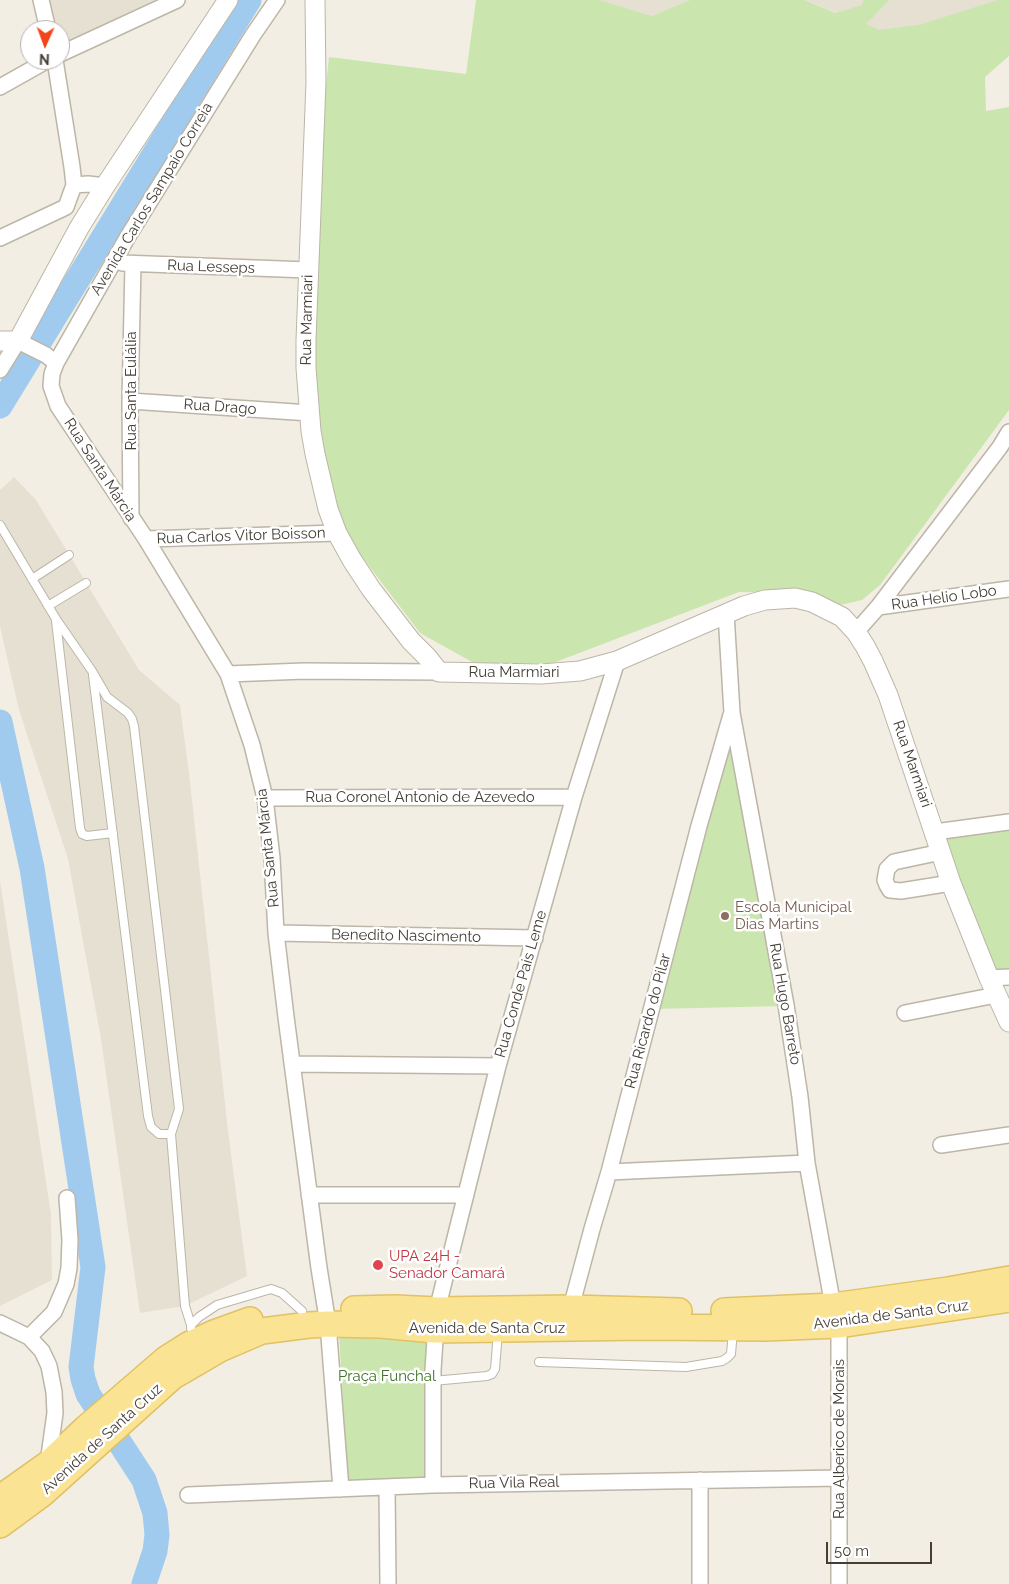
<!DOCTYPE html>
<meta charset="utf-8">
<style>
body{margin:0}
#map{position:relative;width:1009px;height:1584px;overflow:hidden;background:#f2eee4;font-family:Raleway,sans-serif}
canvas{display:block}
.north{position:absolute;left:20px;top:20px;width:50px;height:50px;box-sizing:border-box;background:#fff;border:1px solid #b4b2ae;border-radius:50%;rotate:182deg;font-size:14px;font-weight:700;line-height:20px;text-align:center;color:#443e34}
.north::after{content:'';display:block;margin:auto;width:18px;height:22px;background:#f44419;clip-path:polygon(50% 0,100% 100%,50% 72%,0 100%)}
.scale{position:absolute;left:826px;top:1542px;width:106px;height:22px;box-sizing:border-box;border:2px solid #443e34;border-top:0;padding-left:6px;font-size:15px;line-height:18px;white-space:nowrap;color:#443e34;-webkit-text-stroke:4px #fff;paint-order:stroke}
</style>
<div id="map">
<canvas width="1009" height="1584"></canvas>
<div class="north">N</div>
<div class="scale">50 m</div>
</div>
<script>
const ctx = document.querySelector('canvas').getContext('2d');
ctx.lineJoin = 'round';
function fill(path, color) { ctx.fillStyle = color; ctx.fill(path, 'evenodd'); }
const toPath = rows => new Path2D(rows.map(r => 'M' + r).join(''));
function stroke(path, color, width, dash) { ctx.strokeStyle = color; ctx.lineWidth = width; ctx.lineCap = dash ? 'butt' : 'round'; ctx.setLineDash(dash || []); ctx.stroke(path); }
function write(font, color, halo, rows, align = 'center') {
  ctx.font = font + ' Raleway,sans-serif'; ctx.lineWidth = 5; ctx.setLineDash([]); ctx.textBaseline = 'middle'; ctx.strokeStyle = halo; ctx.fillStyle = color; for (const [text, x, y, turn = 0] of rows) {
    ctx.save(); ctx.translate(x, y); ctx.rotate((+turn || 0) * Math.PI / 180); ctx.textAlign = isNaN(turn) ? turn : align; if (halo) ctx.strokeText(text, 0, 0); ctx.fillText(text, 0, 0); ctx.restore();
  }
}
fill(toPath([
 [41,0,177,0,60,54,60,30,48,30],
 [600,0,690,0,652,16],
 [804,0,1009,0,1009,25,872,36,835,12],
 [14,477,36,500,139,670,180,705,189,773,228,1131,247,1276,185,1306,140,1313,101,1039,68,859,19,710,0,626,0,490],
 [0,881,51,1214,52,1280,0,1306]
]), '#e5e0d2');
fill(toPath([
 [476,0,600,0,652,16,690,0,804,0,836,13,862,5,864,0,889,0,866,24,879,30,919,25,998,0,1009,0,1009,56,985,77,986,111,1009,107,1009,410,886,577,880,585,862,600,831,607,788,593,739,592,553,663,474,663,420,633,347,537,320,454,309,360,319,149,329,57,466,74],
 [732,726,782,1006,654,1009],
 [1009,826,1009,974,993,975,938,837],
 [339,1331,433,1331,428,1480,347,1480]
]), '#cae5ae');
stroke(toPath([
 [0,406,249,0],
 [0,722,32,868,93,1267,81,1367,83,1379,88,1394,144,1480,155,1513,157,1535,155,1551,144,1584]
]), '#a1cbee', 25);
const service = toPath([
 [0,525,56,619,92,671,107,697,128,713,132,719,134,726,179,1109,171,1134,185,1306,191,1325],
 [32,579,69,555],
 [48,606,86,583],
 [56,621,80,828,82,834,87,836,113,833],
 [93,675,148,1116,151,1127,159,1134,171,1134],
 [191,1328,191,1325,199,1317,217,1305,271,1289,282,1293,302,1311],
 [539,1362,686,1367,722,1361,727,1358,731,1354,733,1331],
 [433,1381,487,1376,492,1374,495,1369,498,1332]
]);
const minor = toPath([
 [41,0,48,30],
 [277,0,253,35,127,238,56,363,52,374,51,386,58,406,146,539,228,674,252,745,265,798,272,858,276,933,286,1017,319,1268,328,1324,341,1489],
 [60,54,177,0],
 [55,60,72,167,74,185],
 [0,87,48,60],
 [0,238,66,207,74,185,88,184,105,186],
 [122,263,308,270],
 [0,370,18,341,46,355,56,363],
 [130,401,310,413],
 [131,518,130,401,133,264],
 [146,539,337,533],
 [878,607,1009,589],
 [726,613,732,713,786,1005,800,1097,807,1163,833,1306],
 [856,632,878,607,1000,447,1009,432],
 [228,674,304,671,439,672],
 [265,798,574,797],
 [935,832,1009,822],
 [941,852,894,862,887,869,885,880,887,885,890,890,901,891,951,883],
 [276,933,535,938],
 [989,978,1009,977],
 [905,1013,996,995],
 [293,1064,498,1066],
 [941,1145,1009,1135],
 [609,1172,807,1163],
 [309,1195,466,1195],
 [569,1315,592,1229,609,1172,699,826,731,715],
 [0,1323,29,1337,42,1351,49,1366,54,1392,55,1413,48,1463],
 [839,1325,839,1584],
 [29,1337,54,1312,66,1284,69,1268,70,1240,67,1198],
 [433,1485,433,1370,437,1310,498,1066,574,797,617,661],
 [387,1487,388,1584],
 [188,1495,433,1485,840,1478],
 [700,1584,700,1480]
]);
const tertiary = toPath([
 [315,0,316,82,306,340,306,368,311,431,315,454,328,509,337,533,352,560,371,589,411,641,428,658,439,672,541,674,580,671,617,661,744,606,765,600,795,598,812,602,842,617,856,632,865,646,873,661,888,695,951,883,989,978,1009,1022],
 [0,341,18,341,79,228,105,186,228,0]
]);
const primary = toPath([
 [354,1309,395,1308,437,1310,571,1308,679,1311],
 [724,1311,833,1306,948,1290,1009,1279],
 [0,1498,48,1464,86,1428,166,1359,188,1345,214,1333,250,1320],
 [0,1525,42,1494,172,1377,220,1349,262,1331,309,1325,328,1324,381,1325,434,1330,644,1327,765,1328,839,1325,1009,1299]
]);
stroke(service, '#bdb6a7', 10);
stroke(minor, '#bdb6a7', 18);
stroke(tertiary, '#bdb6a7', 21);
stroke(primary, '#e0c164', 28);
stroke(service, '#fff', 8);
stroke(minor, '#fff', 15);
stroke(tertiary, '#fff', 19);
stroke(primary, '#fbe394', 25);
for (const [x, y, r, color] of [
 [725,916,5,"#8d6e63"],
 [378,1265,6,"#e0444e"]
]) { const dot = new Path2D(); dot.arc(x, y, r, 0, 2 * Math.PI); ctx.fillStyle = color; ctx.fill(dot); stroke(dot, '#fff', 2); }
write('15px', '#443e34', '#fff', [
 ["Avenida Carlos Sampaio Correia",152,199,-59],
 ["Rua Lesseps",211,267,2],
 ["Rua Marmiari",307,320,-89],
 ["Rua Santa Eulália",131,391,-90],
 ["Rua Drago",220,407,4],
 ["Rua Santa Márcia",100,470,57],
 ["Rua Carlos Vitor Boisson",241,536,-2],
 ["Rua Helio Lobo",944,598,-8],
 ["Rua Marmiari",514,672],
 ["Rua Marmiari",912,764,71],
 ["Rua Coronel Antonio de Azevedo",420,797],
 ["Rua Santa Márcia",268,848,-96],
 ["Benedito Nascimento",406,936,1],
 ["Rua Conde Pais Leme",521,984,-74],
 ["Rua Hugo Barreto",785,1004,80],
 ["Rua Ricardo do Pilar",648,1021,-75],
 ["Avenida de Santa Cruz",891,1315,-7],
 ["Avenida de Santa Cruz",487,1328],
 ["Avenida de Santa Cruz",102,1439,-42],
 ["Rua Alberico de Morais",839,1439,-90],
 ["Rua Vila Real",514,1483,-1]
]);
write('15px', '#785e54', '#fff', [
 ["Escola Municipal",735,907],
 ["Dias Martins",735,924]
], 'left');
write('15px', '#be3a42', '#fff', [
 ["UPA 24H -",389,1256],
 ["Senador Camará",389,1273]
], 'left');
write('15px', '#42732a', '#fff', [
 ["Praça Funchal",387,1376]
]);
</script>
